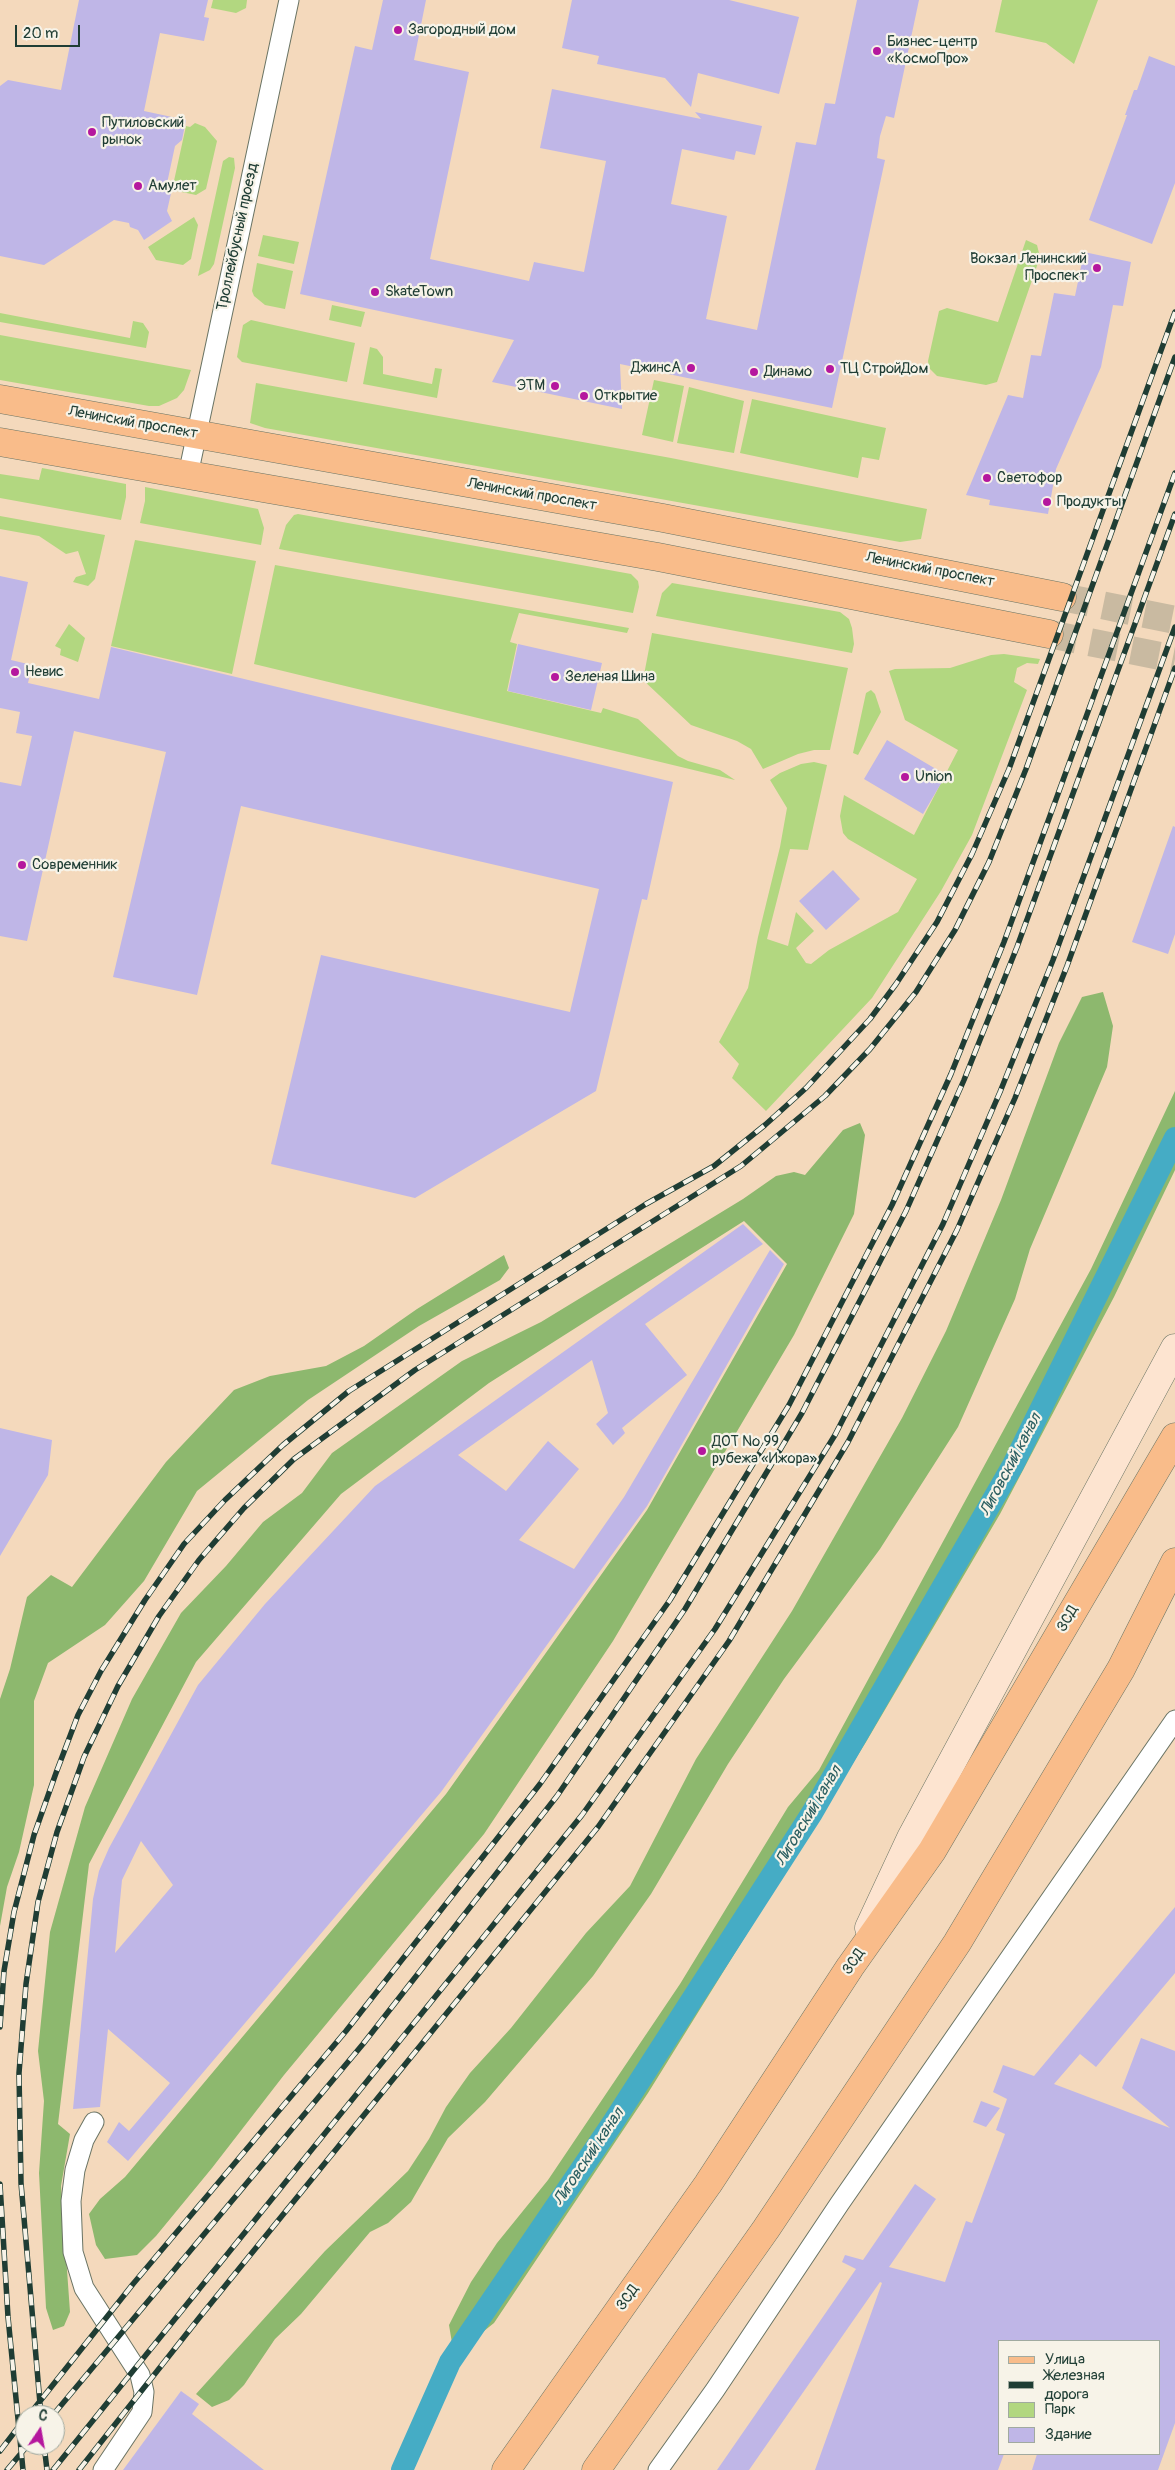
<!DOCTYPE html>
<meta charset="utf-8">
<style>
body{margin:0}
#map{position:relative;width:1175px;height:2470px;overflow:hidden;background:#f4d9bc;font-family:Pangolin,sans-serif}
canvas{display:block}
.legend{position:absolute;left:998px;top:2340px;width:162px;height:115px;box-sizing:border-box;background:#f7f3e8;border:1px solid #a1aaa0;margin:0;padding:6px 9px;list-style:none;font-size:15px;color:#1f3d34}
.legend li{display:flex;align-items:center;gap:10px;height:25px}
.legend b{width:25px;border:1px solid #a1aaa0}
.north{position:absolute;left:15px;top:2405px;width:50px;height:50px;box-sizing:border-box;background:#f7f3e8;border:1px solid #a1aaa0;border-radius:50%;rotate:12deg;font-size:14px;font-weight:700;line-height:20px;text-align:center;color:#1f3d34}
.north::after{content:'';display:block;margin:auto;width:18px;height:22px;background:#b5179e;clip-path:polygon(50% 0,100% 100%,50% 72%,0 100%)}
.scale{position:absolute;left:15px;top:25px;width:65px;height:22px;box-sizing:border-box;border:2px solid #1f3d34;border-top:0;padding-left:6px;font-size:15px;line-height:18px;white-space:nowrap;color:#1f3d34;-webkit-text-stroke:4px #f7f3e8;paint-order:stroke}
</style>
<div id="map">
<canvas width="1175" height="2470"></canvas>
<ul class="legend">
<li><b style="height:6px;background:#f9bc8a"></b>Улица</li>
<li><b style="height:6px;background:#1f3d34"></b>Железная дорога</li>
<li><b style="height:14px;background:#b2d780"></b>Парк</li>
<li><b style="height:14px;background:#bfb6e7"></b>Здание</li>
</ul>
<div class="north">С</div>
<div class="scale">20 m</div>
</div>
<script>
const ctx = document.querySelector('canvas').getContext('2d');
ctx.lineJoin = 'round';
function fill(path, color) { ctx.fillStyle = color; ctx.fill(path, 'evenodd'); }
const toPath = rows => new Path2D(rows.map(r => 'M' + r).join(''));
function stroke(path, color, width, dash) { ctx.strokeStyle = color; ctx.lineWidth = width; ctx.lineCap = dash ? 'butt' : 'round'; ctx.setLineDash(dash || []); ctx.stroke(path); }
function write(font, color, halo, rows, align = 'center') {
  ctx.font = font + ' Pangolin,sans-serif'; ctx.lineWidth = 4.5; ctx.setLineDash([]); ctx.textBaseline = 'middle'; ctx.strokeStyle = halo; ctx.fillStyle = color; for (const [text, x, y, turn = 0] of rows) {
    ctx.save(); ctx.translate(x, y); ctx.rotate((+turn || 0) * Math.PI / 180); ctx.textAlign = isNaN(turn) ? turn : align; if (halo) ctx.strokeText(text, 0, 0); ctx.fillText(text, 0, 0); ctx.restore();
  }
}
fill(toPath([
 [213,0,247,0,246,8,236,13,211,8],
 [1002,0,1098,0,1074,64,1046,43,995,32],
 [195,123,205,127,217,141,206,189,196,195,172,190,186,126,190,127],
 [229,157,234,158,235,168,214,264,210,270,198,276,223,161],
 [194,217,198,225,191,259,183,265,156,260,148,247],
 [263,235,299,242,294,264,258,256],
 [1026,240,1037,245,1040,257,997,382,986,385,937,376,929,368,928,361,939,311,947,308,998,322],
 [257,263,293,271,285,309,265,305,254,296,252,291],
 [332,305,365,312,361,327,329,320],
 [0,313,130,338,133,321,143,323,149,332,146,348,0,322],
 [251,320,355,343,347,382,242,362,237,357,243,325],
 [0,335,191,370,184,390,177,398,159,406,149,406,0,380],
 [370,347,377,349,383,357,383,374,432,384,435,368,442,369,437,398,363,384],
 [654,380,684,386,673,442,642,435],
 [256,383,671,458,927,509,921,539,900,542,265,428,250,423],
 [689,387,744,401,734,453,677,443],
 [752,399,886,428,879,460,862,457,858,478,740,453],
 [42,468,126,484,126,497,121,520,0,498,0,474,39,480],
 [145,487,258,509,264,528,261,545,140,523,145,501],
 [298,514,631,574,638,581,639,587,633,613,279,549,286,525,294,515],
 [0,516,105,535,95,579,88,586,73,582,76,577,86,574,78,551,66,554,39,536,0,529],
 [135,540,256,561,232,674,111,646],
 [275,565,629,628,627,633,519,613,510,642,517,644,507,691,601,713,603,708,638,719,678,756,688,761,720,770,735,780,254,664],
 [672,583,840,612,849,619,852,628,854,644,852,653,656,616,662,593],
 [69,624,85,638,78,662,60,655,61,649,55,646],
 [652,633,848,668,830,750,814,750,798,754,763,769,751,749,737,741,691,725,643,680],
 [1004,654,1040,659,1038,664,1027,663,1017,668,1014,682,1027,690,972,835,941,891,872,998,766,1111,732,1078,739,1064,719,1042,748,988,758,937,780,847,787,808,770,780,780,773,801,764,814,762,827,765,808,850,790,849,767,939,788,946,796,912,814,931,796,948,806,963,811,964,829,950,898,912,917,879,848,839,843,833,840,816,844,795,914,835,958,750,905,720,889,671,895,669,950,668,991,655],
 [871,690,875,694,881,712,858,755,853,753,866,693]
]), '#b2d780');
fill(toPath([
 [1103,992,1113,1026,1107,1067,1030,1249,1015,1299,958,1427,880,1549,784,1679,728,1764,651,1894,593,1976,485,2102,448,2138,411,2202,388,2223,370,2232,301,2314,275,2339,244,2385,229,2400,212,2407,196,2394,325,2251,408,2171,429,2139,446,2107,470,2073,511,2028,586,1933,630,1886,696,1759,792,1611,902,1418,946,1331,1001,1200,1059,1043,1082,997],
 [1175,1091,1175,1170,1114,1297,1000,1514,866,1742,648,2093,494,2323,454,2355,449,2325,471,2282,497,2243,548,2180,680,1984,788,1807,819,1770,1091,1269],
 [860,1123,865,1135,854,1214,794,1335,613,1641,484,1834,284,2075,212,2168,156,2236,137,2255,105,2259,96,2245,89,2214,100,2199,125,2177,446,1794,647,1510,787,1264,744,1221,489,1383,341,1494,196,1662,89,1864,58,2124,70,2134,61,2186,70,2312,64,2326,53,2330,46,2308,39,2173,44,2101,38,2051,50,1932,85,1807,132,1699,181,1613,226,1566,263,1522,302,1493,332,1453,462,1361,541,1322,743,1199,776,1176,794,1172,805,1175,843,1130],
 [504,1255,509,1268,500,1280,419,1326,308,1400,197,1491,144,1581,105,1625,48,1663,34,1701,34,1785,19,1852,7,1887,0,1926,0,1699,10,1669,27,1597,51,1575,72,1587,166,1462,234,1390,270,1376,326,1366,364,1346,417,1309]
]), '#8db86e');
stroke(toPath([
 [402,2470,450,2362,612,2124,812,1813,1013,1465,1175,1138]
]), '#45acc5', 22);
fill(toPath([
 [79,0,208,0,204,17,209,18,204,41,160,33,144,111,186,120,182,140,175,146,166,188,172,189,167,211,172,221,144,240,138,230,130,227,129,223,114,220,44,265,0,256,0,86,8,80,61,90],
 [383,0,426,0,414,60,469,72,430,259,529,281,534,262,584,272,606,161,540,148,552,89,701,119,695,112,762,126,755,155,736,151,734,160,682,149,671,204,727,216,706,319,757,330,796,142,816,145,825,103,835,104,857,0,919,0,894,118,886,116,880,136,877,158,885,160,832,408,620,364,622,409,492,382,514,340,300,294,355,46,372,50],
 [572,0,729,0,799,17,779,94,698,73,691,107,665,78,597,64,599,56,562,48],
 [1149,56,1175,66,1175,183,1152,244,1089,220,1127,115,1125,115,1134,90,1137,90],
 [1084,252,1131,262,1123,306,1113,305,1101,367,1056,469,1048,514,989,505,990,500,966,495,1008,395,1023,398,1031,355,1041,356,1054,293,1075,296],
 [0,576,28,582,11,660,32,665,28,683,99,699,111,647,673,782,647,900,642,899,596,1091,415,1198,271,1164,321,955,570,1012,599,889,241,806,197,995,113,977,166,752,74,731,27,941,0,936,0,782,21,786,32,736,16,733,20,712,0,708],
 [518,644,602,663,591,710,508,691],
 [887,740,946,775,923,814,864,779],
 [1173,826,1175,827,1175,934,1168,954,1132,942],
 [833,870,860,899,826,930,799,901],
 [743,1224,763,1244,645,1324,687,1375,622,1428,625,1433,613,1445,596,1424,608,1413,592,1360,458,1455,506,1491,548,1441,579,1469,519,1540,574,1569,624,1497,770,1250,784,1264,647,1506,441,1792,128,2161,107,2142,119,2122,129,2131,170,2083,108,2029,100,2107,73,2109,93,1899,99,1871,109,1848,198,1685,265,1604,375,1486],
 [141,1841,173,1885,115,1953,122,1880],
 [0,1428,52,1440,48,1475,0,1556],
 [1175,1907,1175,1973,1096,2067,1080,2054,1054,2084,1170,2128,1122,2088,1141,2038,1175,2051,1175,2423,1158,2470,1032,2470,1037,2454,1159,2454,1159,2341,999,2341,999,2454,1004,2454,998,2470,815,2470,882,2283,880,2282,749,2470,717,2470,856,2269,842,2262,845,2255,863,2260,915,2184,936,2199,889,2267,945,2282,966,2221,972,2223,1005,2134,996,2130,1007,2099,993,2092,1003,2065,1034,2076],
 [981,2101,1000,2108,986,2127,973,2122],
 [181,2391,199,2404,192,2414,264,2470,123,2470]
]), '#bfb6e7');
stroke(toPath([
 [1062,597,1175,620],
 [1049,634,1175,659]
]), '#c9baa1', 28, [28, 14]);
const minor = toPath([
 [188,475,289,0],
 [94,2122,84,2140,75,2170,71,2201,73,2252,84,2288,140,2375,144,2392,142,2412,103,2470],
 [658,2470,715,2390,840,2203,1175,1720]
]);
const secondary = toPath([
 [869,1928,911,1838,1175,1348]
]);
const primary = toPath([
 [0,399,663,518,1062,597],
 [0,442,658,557,1049,634]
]);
const motorway = toPath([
 [506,2470,708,2184,850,1967,932,1851,1175,1437],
 [596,2470,766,2229,957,1943,1121,1669,1175,1562]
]);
stroke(minor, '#6a7464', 21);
stroke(secondary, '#6a7464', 29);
stroke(primary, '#6a7464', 29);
stroke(motorway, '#6a7464', 29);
stroke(minor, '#fff', 19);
stroke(secondary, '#fde4d0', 28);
stroke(primary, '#f9bc8a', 28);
stroke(motorway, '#f9bc8a', 28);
const rail = toPath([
 [0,2027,4,1971,14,1912,34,1835,56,1773,78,1715,101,1671,145,1600,184,1544,225,1500,283,1445,349,1391,646,1204,714,1166,765,1125,806,1088,870,1019,896,984,937,922,972,854,1009,769,1175,312],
 [0,2184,8,2317,23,2470],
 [29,2415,133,2284,346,2031,540,1784,670,1600,789,1405,892,1205,951,1074,1004,942,1175,473],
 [41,2415,21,2183,19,2073,26,1984,38,1902,57,1832,84,1757,118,1686,159,1616,199,1560,244,1508,294,1459,415,1370,741,1166,825,1096,870,1049,916,992,955,930,989,862,1026,769,1175,357],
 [53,2415,363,2044,557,1796,685,1609,802,1413,906,1211,964,1080,1017,947,1175,514],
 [44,2445,47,2470],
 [0,2451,20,2425],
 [7,2470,28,2445],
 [53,2470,582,1815,715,1629,835,1435,943,1224,1000,1092,1053,960,1175,627],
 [79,2470,199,2318,598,1827,729,1641,848,1442,957,1230,1015,1098,1067,966,1175,668]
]);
stroke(rail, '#1f3d34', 5.5);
stroke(rail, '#f7f3e8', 4, [11]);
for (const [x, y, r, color] of [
 [398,30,5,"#b5179e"],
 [877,51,5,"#b5179e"],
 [92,132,5,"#b5179e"],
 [138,186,5,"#b5179e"],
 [1097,268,5,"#b5179e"],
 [375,292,5,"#b5179e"],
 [691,368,5,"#b5179e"],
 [830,369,5,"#b5179e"],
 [754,372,5,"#b5179e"],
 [555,386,5,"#b5179e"],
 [584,396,5,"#b5179e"],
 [987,478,5,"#b5179e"],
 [1047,502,5,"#b5179e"],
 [15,672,5,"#b5179e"],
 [555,677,5,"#b5179e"],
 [905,777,5,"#b5179e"],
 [22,865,5,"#b5179e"],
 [702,1451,5,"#b5179e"]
]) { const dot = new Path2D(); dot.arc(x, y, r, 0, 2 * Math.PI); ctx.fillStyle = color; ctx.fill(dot); stroke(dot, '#f7f3e8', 2); }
write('15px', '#1f3d34', '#f7f3e8', [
 ["Загородный дом",408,30],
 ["Бизнес-центр",887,42],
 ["«КосмоПро»",887,59],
 ["Путиловский",102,123],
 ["рынок",102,140],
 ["Амулет",148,186],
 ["Вокзал Ленинский",1087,259,"right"],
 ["Проспект",1087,276,"right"],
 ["SkateTown",385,292],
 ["ДжинсА",681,368,"right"],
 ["ТЦ СтройДом",840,369],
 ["Динамо",764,372],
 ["ЭТМ",545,386,"right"],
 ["Открытие",594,396],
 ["Светофор",997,478],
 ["Продукты",1057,502],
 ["Невис",25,672],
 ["Зеленая Шина",565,677],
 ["Union",915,777],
 ["Современник",32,865],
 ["ДОТ № 99",712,1442],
 ["рубежа «Ижора»",712,1459]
], 'left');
write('15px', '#1f3d34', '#f7f3e8', [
 ["Троллейбусный проезд",238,237,-78],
 ["Ленинский проспект",133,423,10],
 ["Ленинский проспект",532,495,10],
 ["Ленинский проспект",930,570,11],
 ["ЗСД",1068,1619,-60],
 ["ЗСД",854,1962,-56],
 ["ЗСД",628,2298,-55]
]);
write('italic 16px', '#2a5e60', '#f7f3e8', [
 ["Лиговский канал",1011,1465,-62],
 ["Лиговский канал",809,1816,-59],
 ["Лиговский канал",589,2157,-56]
]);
</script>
